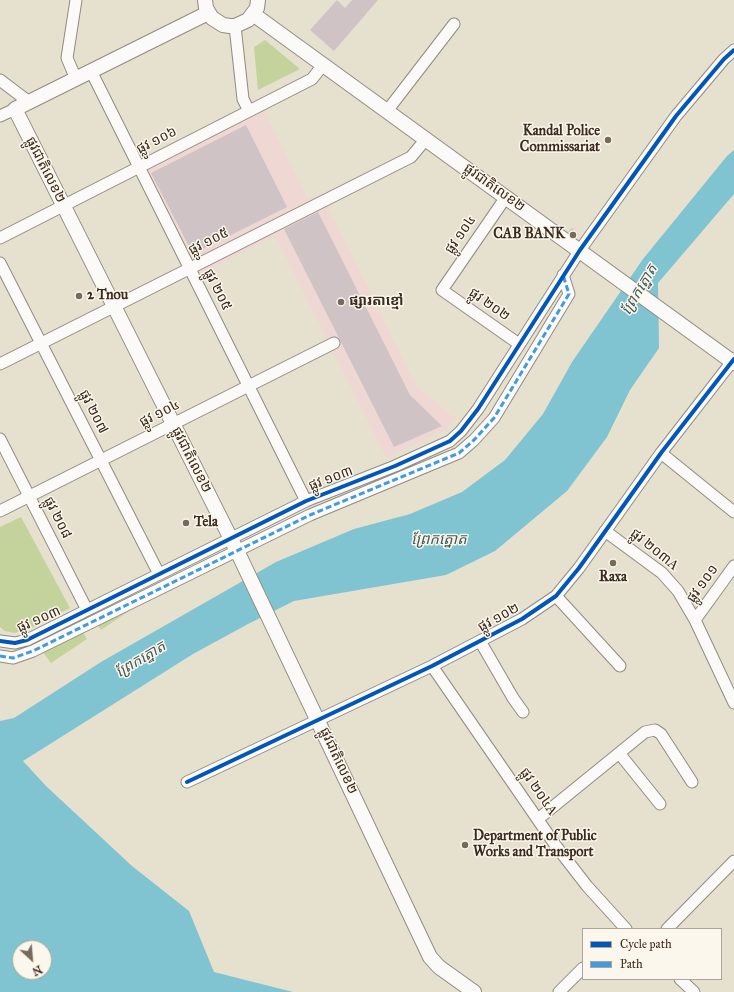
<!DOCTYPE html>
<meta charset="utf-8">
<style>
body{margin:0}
#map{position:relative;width:734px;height:992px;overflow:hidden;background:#e6e0cf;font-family:"IM FELL Great Primer",serif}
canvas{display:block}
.legend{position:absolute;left:582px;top:928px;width:140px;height:52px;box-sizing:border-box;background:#fbf7ec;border:1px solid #aea59a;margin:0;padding:5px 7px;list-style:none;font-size:12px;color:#3b2a1e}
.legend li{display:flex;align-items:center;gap:8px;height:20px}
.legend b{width:20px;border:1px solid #aea59a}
.north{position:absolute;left:12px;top:940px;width:40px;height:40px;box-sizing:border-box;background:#fbf7ec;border:1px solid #aea59a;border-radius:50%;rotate:154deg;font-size:11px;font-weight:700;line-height:16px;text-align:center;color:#3b2a1e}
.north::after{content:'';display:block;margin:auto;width:14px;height:18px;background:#776a5c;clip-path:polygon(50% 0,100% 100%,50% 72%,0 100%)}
</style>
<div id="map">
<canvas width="734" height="992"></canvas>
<ul class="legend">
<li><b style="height:5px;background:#0057b8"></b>Cycle path</li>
<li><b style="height:5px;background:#3f9ce0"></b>Path</li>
</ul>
<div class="north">N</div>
</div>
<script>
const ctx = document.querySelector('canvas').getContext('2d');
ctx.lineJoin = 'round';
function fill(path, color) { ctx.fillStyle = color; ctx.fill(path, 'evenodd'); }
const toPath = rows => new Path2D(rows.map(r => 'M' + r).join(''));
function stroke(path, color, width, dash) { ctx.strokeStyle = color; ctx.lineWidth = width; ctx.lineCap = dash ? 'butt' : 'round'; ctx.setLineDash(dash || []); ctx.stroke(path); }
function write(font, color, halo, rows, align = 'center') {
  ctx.font = font + ' "IM FELL Great Primer","Noto Sans Khmer",serif'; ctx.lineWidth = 3; ctx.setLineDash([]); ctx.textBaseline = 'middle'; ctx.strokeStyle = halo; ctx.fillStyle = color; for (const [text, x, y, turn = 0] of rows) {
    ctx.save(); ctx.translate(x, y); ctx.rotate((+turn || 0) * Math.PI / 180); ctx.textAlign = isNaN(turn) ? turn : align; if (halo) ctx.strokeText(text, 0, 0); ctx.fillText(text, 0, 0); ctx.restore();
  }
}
fill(toPath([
 [263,109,308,199,321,193,416,386,456,418,446,430,386,458,275,236,196,276,143,170]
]), '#efd7d3');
fill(toPath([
 [265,40,300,69,258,90,254,47],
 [21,517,70,608,29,629,14,633,5,631,0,627,0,527],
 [148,598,101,630,97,624],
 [82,631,87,639,51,663,42,651]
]), '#c4d39b');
fill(toPath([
 [734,150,734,194,658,283,659,348,630,390,607,437,567,491,495,551,446,575,294,601,248,624,193,654,23,761,46,786,132,866,189,911,214,972,293,992,0,992,0,721,14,718,101,662,276,562,354,529,410,514,462,492,505,460,543,414,572,362,643,259,727,156],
 [20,948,44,948,44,972,20,972]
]), '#80c4d2');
fill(toPath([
 [337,0,345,8,352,0,378,0,334,51,310,30],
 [246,125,287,207,193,254,151,173],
 [318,212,410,395,442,426,394,447,284,229],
 [572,228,579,234,576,238,568,232]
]), '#cfc3c5');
const minor = toPath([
 [235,26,243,99,249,111],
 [91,71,306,501],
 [76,79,67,58,76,0],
 [0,80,29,102],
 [387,111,454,24],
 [0,116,15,109],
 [506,197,442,290,519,344],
 [0,238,312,79,323,65],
 [0,263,159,574],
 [0,364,411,157,426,139],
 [0,439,87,610],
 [661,453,734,512],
 [0,511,334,343],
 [605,531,662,573,678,591,695,620,734,703],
 [556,596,620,666],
 [695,620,734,566],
 [0,641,15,643,27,640,306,501,395,466,450,441,461,431,478,409,580,250,676,116,724,59,734,50],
 [480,641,513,698,523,712],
 [0,656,13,658,33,651,310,515,459,453,474,440,494,418,569,294,563,275],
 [432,666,556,846,587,886,626,929],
 [619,753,660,804],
 [187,782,432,666,522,619,556,596,579,568,661,453,734,359],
 [538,819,645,732,655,730,661,734,692,782],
 [667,929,734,861],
 [680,979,694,992],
 [559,992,583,968]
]);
const major = toPath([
 [205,0,206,8,212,18,223,25,230,26,235,26,248,20,257,8,258,0],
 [208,13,15,109,239,555,430,957,439,967,474,992],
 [253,14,734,363]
]);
stroke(minor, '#918b81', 13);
stroke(major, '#918b81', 16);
stroke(minor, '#fbfaf8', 11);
stroke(major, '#fbfaf8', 14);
stroke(toPath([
 [0,656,13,658,33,651,310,515,459,453,474,440,494,418,569,294,563,275]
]), '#3f9ce0', 3, [6, 3]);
stroke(toPath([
 [0,641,15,643,27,640,306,501,395,466,450,441,461,431,478,409,580,250,676,116,724,59,734,50],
 [187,782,432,666,522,619,556,596,579,568,661,453,734,359]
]), '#0057b8', 4);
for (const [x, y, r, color] of [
 [608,140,4,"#776a5c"],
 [573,235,4,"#776a5c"],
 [79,296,4,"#776a5c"],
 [341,302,4,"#776a5c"],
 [186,523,4,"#776a5c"],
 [613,563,4,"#776a5c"],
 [465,845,4,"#776a5c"]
]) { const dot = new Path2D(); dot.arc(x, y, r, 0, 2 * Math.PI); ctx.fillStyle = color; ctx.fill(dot); stroke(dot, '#fbf7ec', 1.5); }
write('bold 14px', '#3b2a1e', '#fbf7ec', [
 ["Kandal Police",600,132,"right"],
 ["Commissariat",600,148,"right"],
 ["CAB BANK",565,235,"right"],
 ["2 Tnou",87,296],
 ["ផ្សារតាខ្មៅ",349,302],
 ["Tela",194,523],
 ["Raxa",613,578,"center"],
 ["Department of Public",473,837],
 ["Works and Transport",473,853]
], 'left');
write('14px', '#3b2a1e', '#fbf7ec', [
 ["ផ្លូវ ១០៦",157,141,-27],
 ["ផ្លូវជាតិលេខ២",45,170,63],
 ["ផ្លូវជាតិលេខ២",494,188,36],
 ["ផ្លូវ ១០៤",461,235,-55],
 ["ផ្លូវ ១០៥",209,242,-27],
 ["ផ្លូវ ២០៥",217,290,63],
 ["ផ្លូវ ២០២",489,305,35],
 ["ផ្លូវ ២០៧",93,412,63],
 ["ផ្លូវ ១០៤",160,414,-27],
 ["ផ្លូវជាតិលេខ២",191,460,63],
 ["ផ្លូវ ១០៣",331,479,-21],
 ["ផ្លូវ ២០៨",57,518,63],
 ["ផ្លូវ ២០៣A",654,550,39],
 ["ផ្លូវ ១០១",703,584,-54],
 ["ផ្លូវ ១០២",499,618,-29],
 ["ផ្លូវ ១០៣",39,620,-24],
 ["ផ្លូវជាតិលេខ២",338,761,65],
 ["ផ្លូវ ២០៤A",538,792,55]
]);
write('italic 15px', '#445c5d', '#fbf7ec', [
 ["ព្រែកត្នោត",640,290,-59],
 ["ព្រែកត្នោត",439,540],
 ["ព្រែកត្នោត",141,660,-31]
]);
</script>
